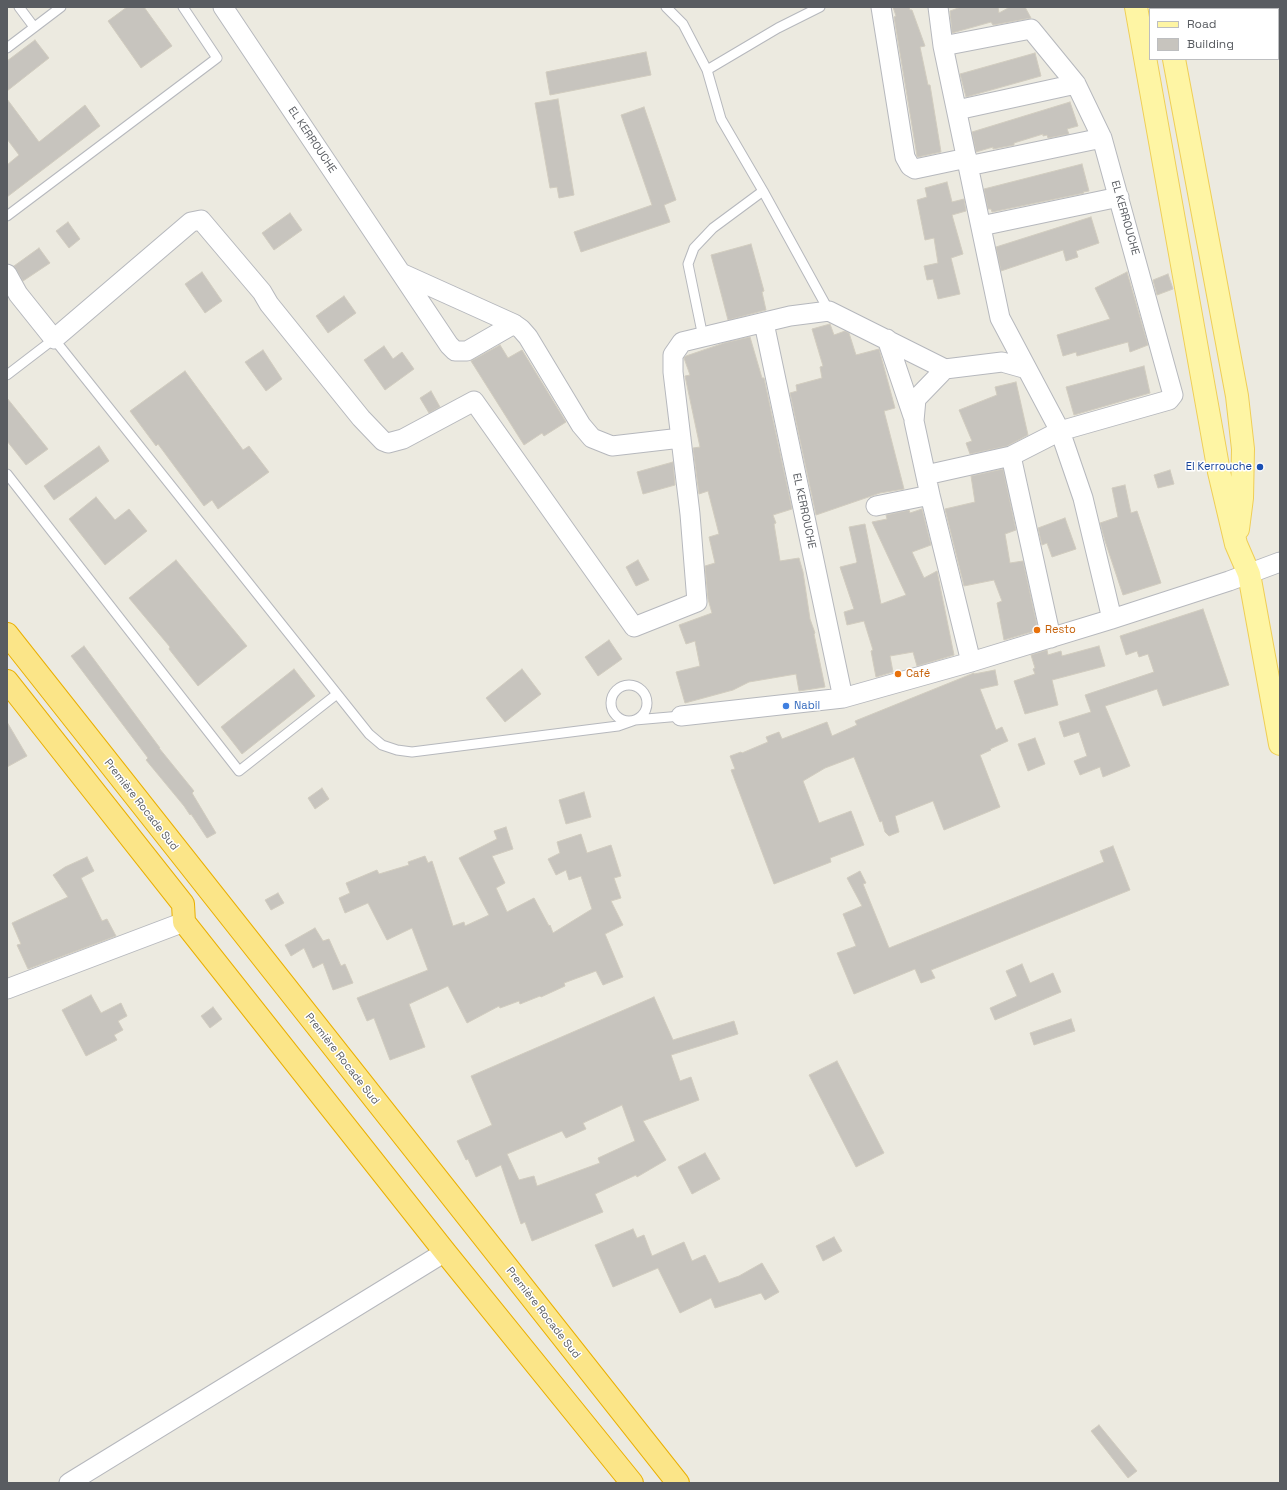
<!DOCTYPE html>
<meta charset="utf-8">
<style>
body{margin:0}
#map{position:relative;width:1287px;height:1490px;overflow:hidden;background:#eceae0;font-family:"Space Grotesk",sans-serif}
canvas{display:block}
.frame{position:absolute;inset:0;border:8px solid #595c61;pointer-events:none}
.legend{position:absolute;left:1149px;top:8px;width:130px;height:52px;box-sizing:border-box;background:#fff;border:1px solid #bdbec0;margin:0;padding:5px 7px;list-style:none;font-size:12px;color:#595c61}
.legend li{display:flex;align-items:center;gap:8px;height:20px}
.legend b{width:20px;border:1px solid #bdbec0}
</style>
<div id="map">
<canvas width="1287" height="1490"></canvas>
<div class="frame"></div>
<ul class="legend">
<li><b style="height:5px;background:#fef5a4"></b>Road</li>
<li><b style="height:11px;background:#c7c4be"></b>Building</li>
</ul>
</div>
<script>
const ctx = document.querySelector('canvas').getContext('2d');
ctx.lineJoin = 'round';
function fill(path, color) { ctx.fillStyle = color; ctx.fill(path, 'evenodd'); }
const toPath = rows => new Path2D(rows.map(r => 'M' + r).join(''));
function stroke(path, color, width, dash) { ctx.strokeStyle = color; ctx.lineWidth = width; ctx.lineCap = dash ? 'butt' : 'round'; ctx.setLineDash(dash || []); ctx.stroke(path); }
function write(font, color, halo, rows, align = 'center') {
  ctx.font = font + ' "Space Grotesk",sans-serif'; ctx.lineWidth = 3; ctx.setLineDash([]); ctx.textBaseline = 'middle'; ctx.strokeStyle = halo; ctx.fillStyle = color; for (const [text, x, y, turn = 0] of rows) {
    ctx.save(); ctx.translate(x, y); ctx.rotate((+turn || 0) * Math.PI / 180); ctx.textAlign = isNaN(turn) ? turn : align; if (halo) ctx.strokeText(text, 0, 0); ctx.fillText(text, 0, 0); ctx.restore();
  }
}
const building = toPath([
 [127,7,144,7,172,46,141,68,108,21,127,7],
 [893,7,909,7,910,10,912,10,925,46,920,47,928,85,930,85,941,152,918,157,917,156,894,17,896,16,893,7],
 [961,7,998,7,999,13,1010,7,1025,7,1031,18,993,25,991,22,952,33,950,11,961,7],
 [35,40,49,58,7,91,7,61,35,40],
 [646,52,651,75,550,95,546,72,646,52],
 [1035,53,1041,76,966,97,960,74,1035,53],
 [7,99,39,142,85,105,100,126,7,197,7,165,19,155,7,139,7,99],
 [558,99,574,195,559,198,557,187,550,188,535,103,558,99],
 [1070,102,1078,126,1067,129,1069,134,1048,138,1047,135,1043,136,1043,134,1014,143,1014,145,993,149,993,147,976,152,972,132,1070,102],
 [644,107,676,200,664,205,670,222,581,252,574,232,652,205,621,115,644,107],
 [1082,164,1089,191,1083,192,1084,193,992,212,991,209,988,209,984,189,1082,164],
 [947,182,952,202,964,199,966,211,952,215,963,254,951,258,960,294,938,299,933,279,927,280,924,266,938,263,934,238,925,240,917,200,927,197,925,188,947,182],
 [290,213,302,230,274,250,262,233,290,213],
 [1091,217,1099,243,1076,251,1078,257,1066,261,1063,250,1001,271,996,247,1091,217],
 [68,222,80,239,69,248,56,231,68,222],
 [751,244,764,291,762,292,766,310,728,320,711,255,751,244],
 [39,248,50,263,23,281,14,266,39,248],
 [202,272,222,301,205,313,185,284,202,272],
 [1127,272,1148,345,1130,352,1128,342,1077,356,1076,352,1063,356,1057,335,1110,319,1095,288,1127,272],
 [1168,274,1173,289,1157,295,1153,280,1168,274],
 [344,296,356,313,328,333,316,316,344,296],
 [830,324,834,335,845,331,849,333,856,355,879,349,895,408,884,411,904,489,880,493,816,515,790,393,797,391,796,385,822,378,820,367,823,366,812,329,830,324],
 [750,337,762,378,764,378,792,509,773,515,776,523,774,524,780,561,799,558,803,572,810,619,815,633,814,634,825,687,799,691,796,674,749,682,733,690,685,703,676,672,700,666,695,641,686,644,679,625,712,613,708,599,705,566,715,563,709,537,719,534,708,491,699,494,693,448,700,447,685,376,690,375,684,358,686,356,724,343,750,337],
 [500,345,508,358,522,350,566,422,544,436,542,433,524,445,471,361,500,345],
 [384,346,393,359,402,352,414,369,385,390,364,360,384,346],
 [263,350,282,379,266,391,245,362,263,350],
 [1144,366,1150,393,1074,415,1066,387,1144,366],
 [185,371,243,450,249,446,269,472,218,509,212,500,204,506,158,444,156,446,130,411,185,371],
 [1016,382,1028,435,1007,446,970,454,966,443,972,441,959,410,997,395,995,387,1016,382],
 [431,391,440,407,429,413,420,398,431,391],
 [7,398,48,449,26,465,7,441,7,398],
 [99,446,109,461,54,500,44,486,99,446],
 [673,462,675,485,643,494,637,472,673,462],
 [1003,469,1016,530,1005,534,1010,563,1023,561,1038,630,1004,640,997,603,1002,601,994,580,964,586,945,509,975,502,971,476,1003,469],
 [1170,470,1174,484,1158,488,1154,475,1170,470],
 [1125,485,1131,513,1137,511,1161,583,1123,595,1105,541,1100,523,1118,517,1112,488,1125,485],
 [96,497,115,520,129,509,147,531,105,565,69,519,96,497],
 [922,509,931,545,912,552,924,578,937,571,954,655,917,666,913,652,890,656,893,672,876,677,871,651,873,650,864,621,847,625,844,612,854,609,840,567,856,563,857,562,849,527,865,524,881,604,906,595,872,522,887,519,886,515,909,510,910,513,922,509],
 [1065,518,1076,549,1052,557,1047,543,1042,545,1038,528,1065,518],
 [176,560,247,646,198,686,169,649,170,647,129,598,176,560],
 [638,560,649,580,636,586,626,567,638,560],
 [1203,609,1229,685,1163,706,1157,689,1105,706,1130,766,1103,777,1100,767,1080,775,1074,761,1087,756,1079,732,1064,737,1059,722,1091,712,1085,695,1154,672,1148,654,1139,657,1137,651,1126,655,1120,636,1203,609],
 [609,640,622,659,598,676,585,657,609,640],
 [84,646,160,748,159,748,194,791,192,793,216,833,207,838,191,814,190,815,184,806,146,760,148,758,71,656,84,646],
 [1099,646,1105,666,1052,680,1058,705,1025,714,1014,681,1035,674,1033,669,1035,668,1031,655,1047,650,1048,655,1061,651,1062,656,1099,646],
 [294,669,315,696,242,754,221,727,294,669],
 [522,669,541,694,505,722,486,698,522,669],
 [995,670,998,685,980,689,996,730,1002,727,1008,741,990,749,991,750,980,755,1000,807,944,830,933,801,895,816,899,832,889,836,885,832,882,821,880,822,854,757,825,768,803,781,819,823,851,811,864,845,830,858,831,862,774,884,731,770,735,769,730,756,741,752,742,753,768,742,766,737,779,732,782,739,827,722,832,736,857,725,855,721,974,673,974,674,995,670],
 [7,722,27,756,7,767,7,722],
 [1035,738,1045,764,1028,771,1018,744,1035,738],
 [322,788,329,799,315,809,308,798,322,788],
 [584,792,591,817,566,824,559,800,584,792],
 [506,827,513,849,492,856,505,883,496,888,507,912,534,898,549,926,550,925,553,933,592,909,581,876,569,880,566,870,556,875,548,859,560,853,557,842,581,834,587,853,611,845,621,876,614,878,621,898,611,901,623,925,605,934,623,977,603,985,596,971,564,983,565,986,541,997,540,996,520,1004,519,1001,500,1008,499,1006,467,1023,448,986,409,1004,425,1047,390,1060,374,1018,367,1021,357,998,428,970,412,928,387,940,368,903,345,913,339,898,350,893,346,883,377,870,379,874,409,865,408,862,425,856,428,863,432,861,453,926,464,922,465,926,489,915,459,858,497,839,494,831,506,827],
 [1113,846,1130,890,931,970,935,978,921,983,915,969,854,994,837,953,856,946,843,914,862,906,847,878,860,871,866,883,863,884,889,948,1104,862,1100,851,1113,846],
 [87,857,94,871,81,878,102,921,107,919,116,936,28,969,17,945,21,944,12,923,68,897,53,875,65,867,87,857],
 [278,893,284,903,271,910,265,900,278,893],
 [315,928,323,941,329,939,341,966,345,964,353,983,333,990,323,963,313,968,304,948,291,956,285,945,315,928],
 [1022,964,1030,983,1053,973,1061,992,995,1020,990,1008,1017,996,1006,971,1022,964],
 [91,995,101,1013,121,1003,127,1016,118,1021,123,1030,114,1035,117,1040,86,1056,62,1010,91,995],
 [654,997,673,1040,734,1021,738,1034,671,1055,680,1081,691,1077,699,1100,643,1121,666,1160,637,1177,636,1175,595,1194,603,1212,532,1241,525,1222,521,1224,501,1165,476,1177,468,1159,466,1160,457,1141,492,1125,471,1076,654,997],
 [622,1105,635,1141,598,1158,600,1163,537,1186,534,1176,519,1180,507,1154,562,1131,566,1138,586,1129,583,1123,622,1105],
 [213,1007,222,1019,210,1028,201,1016,213,1007],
 [1071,1019,1075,1031,1034,1045,1030,1033,1071,1019],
 [837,1061,884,1153,856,1167,809,1075,837,1061],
 [705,1153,720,1179,692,1194,678,1167,705,1153],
 [633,1229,637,1238,644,1235,652,1256,684,1242,692,1261,705,1255,719,1283,739,1276,762,1263,779,1292,765,1300,761,1293,715,1308,711,1298,680,1313,658,1268,613,1287,595,1245,633,1229],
 [834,1237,842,1251,823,1261,816,1246,834,1237],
 [1099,1425,1137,1471,1128,1478,1091,1431,1099,1425]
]);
fill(building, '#c7c4be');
stroke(building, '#d1ccbf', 1);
const service = toPath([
 [19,7,34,27],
 [666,7,683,24,707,70,721,119,763,191,829,311],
 [7,48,61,7],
 [707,70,778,28,820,7],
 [7,216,217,58,183,7],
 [703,337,688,264,694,248,713,228,763,191],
 [7,375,54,339,369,734,382,745,397,750,412,752,618,726,635,720,681,716],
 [7,474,239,771,337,694],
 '611 703a18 18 0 1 1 36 0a18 18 0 1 1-36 0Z'
]);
const minor = toPath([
 [223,7,449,345,455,351,467,351,514,324],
 [881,7,905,157,910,166,915,169,967,158],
 [938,7,943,46,1000,318,1060,431,1083,498,1112,619],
 [957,110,1076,84],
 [968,166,1102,138],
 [981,226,1119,197],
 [401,273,514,324,521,329,528,337,581,425,592,438,612,446,681,438],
 [7,274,18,294,54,339,191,222,201,220,262,292,269,304,361,418,383,441,388,443,403,439,474,401,634,627,697,602,690,514,673,372,673,355,682,342,790,316,829,311,945,369,1002,362,1027,369],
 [764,323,843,698],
 [887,339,913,416],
 [945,369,916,399,914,421,930,495,971,662],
 [1011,456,1051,638],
 [926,475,1011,456,1060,431,1169,400,1173,395,1102,138,1076,84,1031,29,943,46],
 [876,506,930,495],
 [681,716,843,698,971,662,1112,619,1229,581,1280,562],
 [7,989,184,922],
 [69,1483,445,1252]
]);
const primary = toPath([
 [1136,7,1219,472,1236,544,1249,574,1280,744],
 [1163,7,1164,9],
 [1174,59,1237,396,1243,449,1242,498,1238,529]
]);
const motorway = toPath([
 [7,634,678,1483],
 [7,681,183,904,184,922,445,1252,632,1483]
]);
stroke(service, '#b6b8bd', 11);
stroke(minor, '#b6b8bd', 21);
stroke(primary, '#efce56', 24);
stroke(motorway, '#eab003', 24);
stroke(service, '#fff', 9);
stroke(minor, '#fff', 19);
stroke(primary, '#fef5a4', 22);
stroke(motorway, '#fbe588', 22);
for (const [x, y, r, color] of [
 [1260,467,4,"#1a4fb4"],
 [1037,630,4,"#e8710a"],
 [898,674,4,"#e8710a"],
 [786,706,4,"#3f7fe0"]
]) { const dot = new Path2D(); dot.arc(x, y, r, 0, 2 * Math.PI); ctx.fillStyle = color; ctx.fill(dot); stroke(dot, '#fff', 1.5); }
write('11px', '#595c61', '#fff', [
 ["EL KERROUCHE",312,140,56],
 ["EL KERROUCHE",1125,218,74],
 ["EL KERROUCHE",804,511,78],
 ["Première Rocade Sud",141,805,52],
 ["Première Rocade Sud",342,1059,52],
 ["Première Rocade Sud",543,1313,52]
]);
write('11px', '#164399', '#fff', [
 ["El Kerrouche",1252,467]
], 'right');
write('11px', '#c56008', '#fff', [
 ["Resto",1045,630],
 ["Café",906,674]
], 'left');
write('11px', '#366cbe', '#fff', [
 ["Nabil",794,706]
], 'left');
</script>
